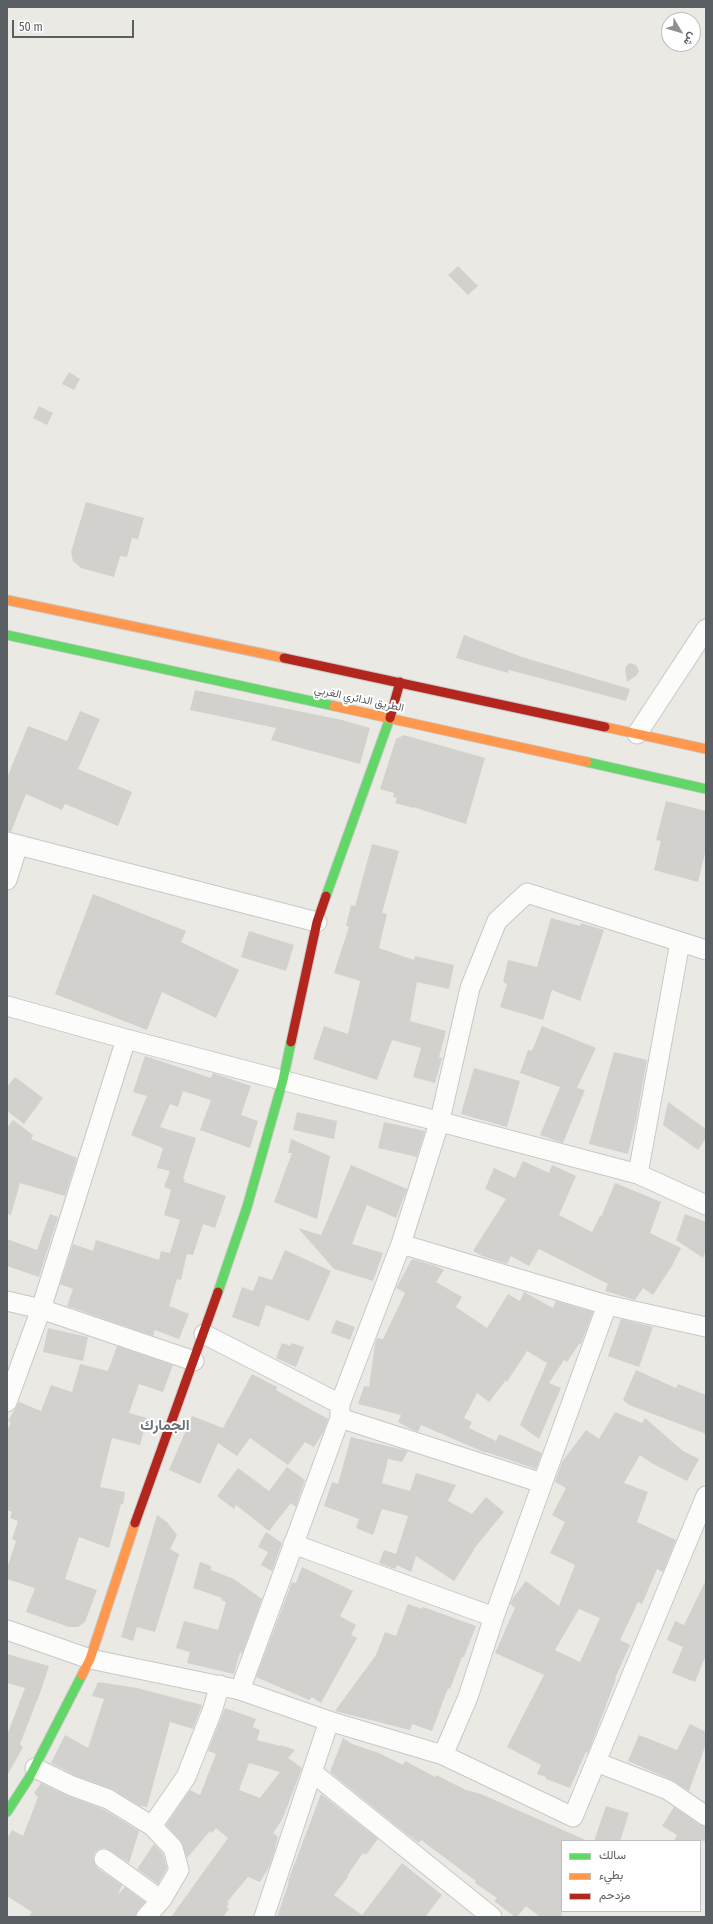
<!DOCTYPE html>
<meta charset="utf-8">
<style>
body{margin:0}
#map{position:relative;width:713px;height:1924px;overflow:hidden;background:#ebe9e4;font-family:"Fira Sans Condensed",Vazirmatn,sans-serif}
canvas{display:block}
.frame{position:absolute;inset:0;border:8px solid #5a5f63;pointer-events:none}
.legend{position:absolute;left:561px;top:1840px;width:140px;height:72px;box-sizing:border-box;background:#fff;border:1px solid #bdbfc1;margin:0;padding:5px 7px;list-style:none;font-size:12px;color:#5a5f63}
.legend li{display:flex;align-items:center;gap:8px;height:20px}
.legend b{width:20px;border:1px solid #bdbfc1}
.north{position:absolute;left:661px;top:12px;width:40px;height:40px;box-sizing:border-box;background:#fff;border:1px solid #bdbfc1;border-radius:50%;rotate:128deg;font-size:11px;font-weight:700;line-height:16px;text-align:center;color:#5a5f63}
.north::after{content:'';display:block;margin:auto;width:14px;height:18px;background:#8d8f90;clip-path:polygon(50% 0,100% 100%,50% 72%,0 100%)}
.scale{position:absolute;left:12px;top:20px;width:122px;height:18px;box-sizing:border-box;border:2px solid #5a5f63;border-top:0;padding-left:5px;font-size:12px;line-height:14px;white-space:nowrap;color:#5a5f63;-webkit-text-stroke:3px #fff;paint-order:stroke}
</style>
<div id="map">
<canvas width="713" height="1924"></canvas>
<div class="frame"></div>
<ul class="legend">
<li><b style="height:5px;background:#63d668"></b>سالك</li>
<li><b style="height:5px;background:#ff974d"></b>بطيء</li>
<li><b style="height:5px;background:#b3261e"></b>مزدحم</li>
</ul>
<div class="north">ش</div>
<div class="scale">50 m</div>
</div>
<script>
const ctx = document.querySelector('canvas').getContext('2d');
ctx.lineJoin = 'round';
function fill(path, color) { ctx.fillStyle = color; ctx.fill(path, 'evenodd'); }
const toPath = rows => new Path2D(rows.map(r => 'M' + r).join(''));
function stroke(path, color, width, dash) { ctx.strokeStyle = color; ctx.lineWidth = width; ctx.lineCap = dash ? 'butt' : 'round'; ctx.setLineDash(dash || []); ctx.stroke(path); }
function write(font, color, halo, rows, align = 'center') {
  ctx.font = font + ' "Fira Sans Condensed",Vazirmatn,sans-serif'; ctx.lineWidth = 4; ctx.setLineDash([]); ctx.textBaseline = 'middle'; ctx.strokeStyle = halo; ctx.fillStyle = color; for (const [text, x, y, turn = 0] of rows) {
    ctx.save(); ctx.translate(x, y); ctx.rotate((+turn || 0) * Math.PI / 180); ctx.textAlign = isNaN(turn) ? turn : align; if (halo) ctx.strokeText(text, 0, 0); ctx.fillText(text, 0, 0); ctx.restore();
  }
}
fill(toPath([
 [458,266,478,286,468,295,448,275],
 [69,372,80,379,74,390,62,384],
 [39,406,53,413,47,425,33,418],
 [86,502,144,518,138,539,132,538,127,557,120,556,114,577,81,568,73,561,71,552],
 [464,635,522,657,630,689,626,701,509,670,508,673,456,658],
 [630,663,636,665,639,671,637,675,627,682,625,670,626,666],
 [195,690,342,720,370,728,360,764,271,740,276,728,190,710],
 [80,711,100,719,78,769,132,792,118,826,65,804,62,810,26,794,11,832,7,831,7,778,28,726,67,741],
 [404,735,485,758,466,824,413,807,413,808,395,803,397,798,393,797,394,793,380,789,396,739],
 [666,801,706,811,706,849,698,882,654,870,661,841,656,840],
 [372,844,399,851,382,913,387,914,379,948,414,960,415,956,454,965,449,989,417,982,410,1021,446,1031,439,1057,442,1058,435,1083,413,1077,421,1048,392,1040,377,1080,313,1059,324,1026,348,1034,360,981,334,973,349,927,346,926,351,905,355,906],
 [93,894,186,931,181,942,239,970,216,1018,162,992,147,1030,55,994],
 [551,918,580,926,581,923,604,930,580,1001,552,990,543,1020,500,1007,507,984,503,982,508,960,537,967],
 [249,931,294,945,286,971,241,957],
 [542,1026,596,1048,577,1088,585,1090,563,1143,540,1135,560,1087,520,1073,528,1050,532,1051],
 [614,1052,647,1060,636,1121,628,1154,589,1144],
 [145,1056,211,1078,213,1073,251,1086,241,1115,258,1121,250,1148,200,1130,211,1100,183,1091,178,1107,170,1104,160,1127,196,1138,183,1179,185,1180,184,1182,226,1196,215,1228,203,1224,193,1255,187,1254,181,1280,177,1279,169,1306,189,1314,179,1339,155,1330,153,1336,67,1306,73,1289,60,1284,73,1244,93,1251,96,1240,159,1260,161,1251,170,1253,180,1220,164,1215,171,1190,164,1187,170,1171,157,1168,163,1148,131,1135,147,1096,133,1092],
 [474,1068,520,1081,507,1127,461,1114],
 [15,1077,43,1098,24,1124,7,1111,7,1087],
 [668,1102,706,1129,706,1138,698,1150,663,1125],
 [297,1112,337,1121,334,1139,293,1130],
 [13,1120,33,1135,31,1139,77,1158,65,1196,20,1183,11,1215,7,1214,7,1128],
 [384,1122,425,1131,417,1157,378,1148],
 [291,1139,330,1156,317,1219,274,1202,292,1153,288,1153],
 [523,1161,549,1173,552,1165,576,1176,559,1215,592,1232,600,1216,601,1217,615,1183,661,1202,650,1233,681,1248,672,1266,653,1295,643,1288,635,1300,605,1291,608,1284,539,1249,529,1266,511,1256,507,1264,482,1256,473,1251,506,1199,485,1189,494,1168,515,1178],
 [351,1165,407,1189,396,1218,367,1205,352,1244,383,1253,373,1281,334,1269,298,1228,321,1235],
 [50,1214,58,1217,39,1277,7,1266,7,1239,37,1250],
 [685,1214,706,1222,706,1249,703,1258,676,1240],
 [285,1250,331,1271,309,1321,266,1305,259,1327,232,1317,242,1287,253,1291,259,1276,272,1280],
 [412,1259,436,1266,444,1270,436,1282,462,1297,456,1307,487,1328,508,1294,520,1301,524,1292,553,1308,556,1301,593,1312,581,1344,579,1344,567,1362,564,1360,549,1383,561,1388,539,1439,520,1425,547,1363,527,1351,507,1382,506,1380,489,1402,477,1393,464,1418,472,1422,469,1428,496,1441,499,1434,542,1453,536,1469,486,1452,486,1453,421,1425,418,1432,411,1429,398,1422,401,1415,358,1404,364,1386,369,1387,375,1344,377,1338,383,1339,405,1293,396,1288],
 [621,1319,653,1327,639,1367,608,1356],
 [336,1320,355,1327,350,1340,331,1333],
 [48,1328,88,1337,83,1361,43,1352],
 [282,1343,290,1346,292,1343,304,1347,296,1367,276,1358],
 [117,1346,173,1365,163,1392,139,1384,129,1413,147,1418,140,1445,112,1438,100,1487,125,1492,123,1504,121,1504,109,1548,79,1537,65,1579,97,1590,85,1622,78,1627,69,1627,26,1612,35,1588,7,1579,7,1568,16,1541,12,1539,18,1521,10,1518,12,1512,7,1510,7,1431,11,1422,8,1421,19,1402,41,1411,51,1385,72,1392,80,1364,108,1371],
 [636,1370,676,1388,678,1384,706,1395,706,1434,629,1405,623,1400],
 [252,1374,277,1387,276,1390,328,1419,324,1431,314,1447,305,1442,288,1465,250,1438,237,1456,218,1443,200,1484,169,1470,192,1416,223,1428],
 [615,1412,642,1423,645,1418,683,1451,699,1459,687,1481,653,1464,640,1455,624,1483,648,1492,637,1522,676,1540,663,1572,657,1569,642,1604,638,1602,620,1640,630,1645,615,1678,616,1679,588,1753,586,1752,570,1788,546,1779,546,1777,537,1774,541,1765,507,1747,544,1675,495,1653,515,1608,510,1604,513,1598,526,1581,559,1606,575,1565,550,1553,565,1522,552,1515,566,1488,555,1482,562,1462,586,1430,599,1439],
 [579,1609,600,1618,580,1662,555,1650],
 [351,1437,408,1451,402,1462,388,1459,382,1483,410,1491,416,1473,456,1485,448,1501,472,1514,486,1497,504,1512,473,1550,474,1550,454,1581,416,1556,411,1572,397,1565,395,1569,379,1563,384,1550,396,1554,408,1516,382,1509,373,1535,356,1528,359,1519,324,1506,332,1482,338,1484],
 [287,1467,305,1480,296,1507,291,1503,269,1531,236,1505,234,1509,217,1496,238,1468,269,1491],
 [157,1515,167,1522,177,1535,170,1549,179,1554,155,1632,137,1627,133,1641,121,1637],
 [266,1532,282,1543,272,1571,261,1565,268,1552,258,1547],
 [200,1562,211,1566,211,1570,234,1579,262,1599,242,1654,240,1652,234,1674,187,1663,190,1652,176,1648,184,1621,218,1630,226,1602,221,1600,222,1598,193,1588],
 [302,1567,353,1591,340,1616,356,1625,351,1635,357,1638,321,1703,312,1697,309,1700,256,1677,292,1582,296,1583],
 [706,1580,706,1655,695,1682,672,1673,683,1647,667,1640,675,1621,684,1625],
 [408,1604,422,1609,423,1607,476,1626,464,1657,462,1657,450,1689,448,1688,432,1731,412,1724,410,1730,335,1711,376,1655,385,1632,396,1636],
 [7,1654,49,1666,40,1693,20,1744,23,1747,8,1774,7,1735,25,1688,7,1683],
 [98,1682,137,1688,202,1705,193,1729,170,1722,147,1807,140,1806,112,1789,76,1776,51,1763,65,1735,88,1748,104,1699,92,1696],
 [225,1708,256,1719,253,1727,260,1730,257,1740,280,1746,281,1745,295,1750,288,1758,302,1768,282,1820,273,1833,278,1837,275,1849,269,1867,260,1882,248,1877,227,1902,229,1904,226,1907,229,1909,223,1917,171,1917,228,1838,216,1828,212,1833,210,1831,187,1858,181,1841,166,1825,190,1790,200,1795,216,1754,208,1751],
 [249,1763,280,1772,260,1798,239,1790],
 [690,1724,706,1732,706,1744,689,1791,672,1780,628,1761,639,1735,677,1750],
 [343,1738,352,1744,379,1753,403,1765,405,1761,435,1777,436,1775,466,1790,481,1794,588,1841,562,1841,562,1917,540,1917,526,1906,517,1917,515,1917,494,1901,497,1898,475,1883,476,1881,421,1840,419,1843,404,1832,330,1772],
 [41,1783,68,1796,103,1809,139,1831,129,1863,105,1848,100,1849,95,1852,93,1858,97,1868,122,1885,118,1895,125,1887,145,1902,138,1910,135,1917,28,1917,32,1912,7,1896,7,1839,12,1830,23,1836,38,1797,34,1793],
 [321,1794,378,1839,366,1855,363,1853,347,1876,348,1877,334,1895,362,1915,402,1863,442,1895,425,1917,277,1917,289,1882,288,1881],
 [606,1806,629,1813,620,1841,594,1841],
 [674,1807,700,1825,706,1827,706,1841,674,1841,677,1835,662,1826],
 [154,1844,163,1854,167,1868,158,1884,137,1869]
]), '#d2d1ce');
const street = toPath([
 [637,734,706,629],
 [7,842,317,922],
 [7,880,18,845],
 [7,1006,126,1039,638,1174,706,1205],
 [638,1174,680,942],
 [401,1244,607,1305,706,1327],
 [7,1301,41,1309,194,1361],
 [204,1334,340,1404],
 [7,1402,41,1309,126,1039],
 [340,1418,542,1483],
 [293,1544,494,1617],
 [7,1630,90,1659,240,1690,329,1721,443,1755,573,1817,706,1496],
 [240,1690,340,1418,340,1404,401,1244,440,1120,470,988,497,921,527,893,706,950],
 [443,1755,468,1697,494,1617,607,1305],
 [596,1762,668,1790,706,1816],
 [35,1768,72,1786,108,1799,152,1826,173,1848,179,1870,162,1899,146,1917],
 [312,1772,492,1917],
 [152,1826,186,1777,212,1711,220,1685],
 [104,1859,161,1900],
 [264,1917,329,1721]
]);
const fast = toPath([
 [7,635,334,706],
 [587,762,706,789],
 [326,896,390,718],
 [218,1292,247,1207,283,1080,291,1042],
 [7,1812,29,1778,82,1675]
]);
const slow = toPath([
 [7,600,284,658],
 [334,706,587,762],
 [605,727,706,749],
 [82,1675,90,1659,135,1523]
]);
const jam = toPath([
 [284,658,605,727],
 [390,718,400,682],
 [291,1042,317,922,326,896],
 [135,1523,218,1292]
]);
stroke(street, '#c7c8c7', 21);
stroke(fast, '#c8c8c8', 11);
stroke(slow, '#c8c8c8', 11);
stroke(jam, '#c8c8c8', 11);
stroke(street, '#fcfcfb', 19);
stroke(fast, '#63d668', 9);
stroke(slow, '#ff974d', 9);
stroke(jam, '#b3261e', 9);
write('11px', '#5a5f63', '#fff', [
 ["الطريق الدائري الغربي",359,699,12]
]);
write('bold 15px', '#6b7175', '#fff', [
 ["الجمارك",165,1426]
]);
</script>
